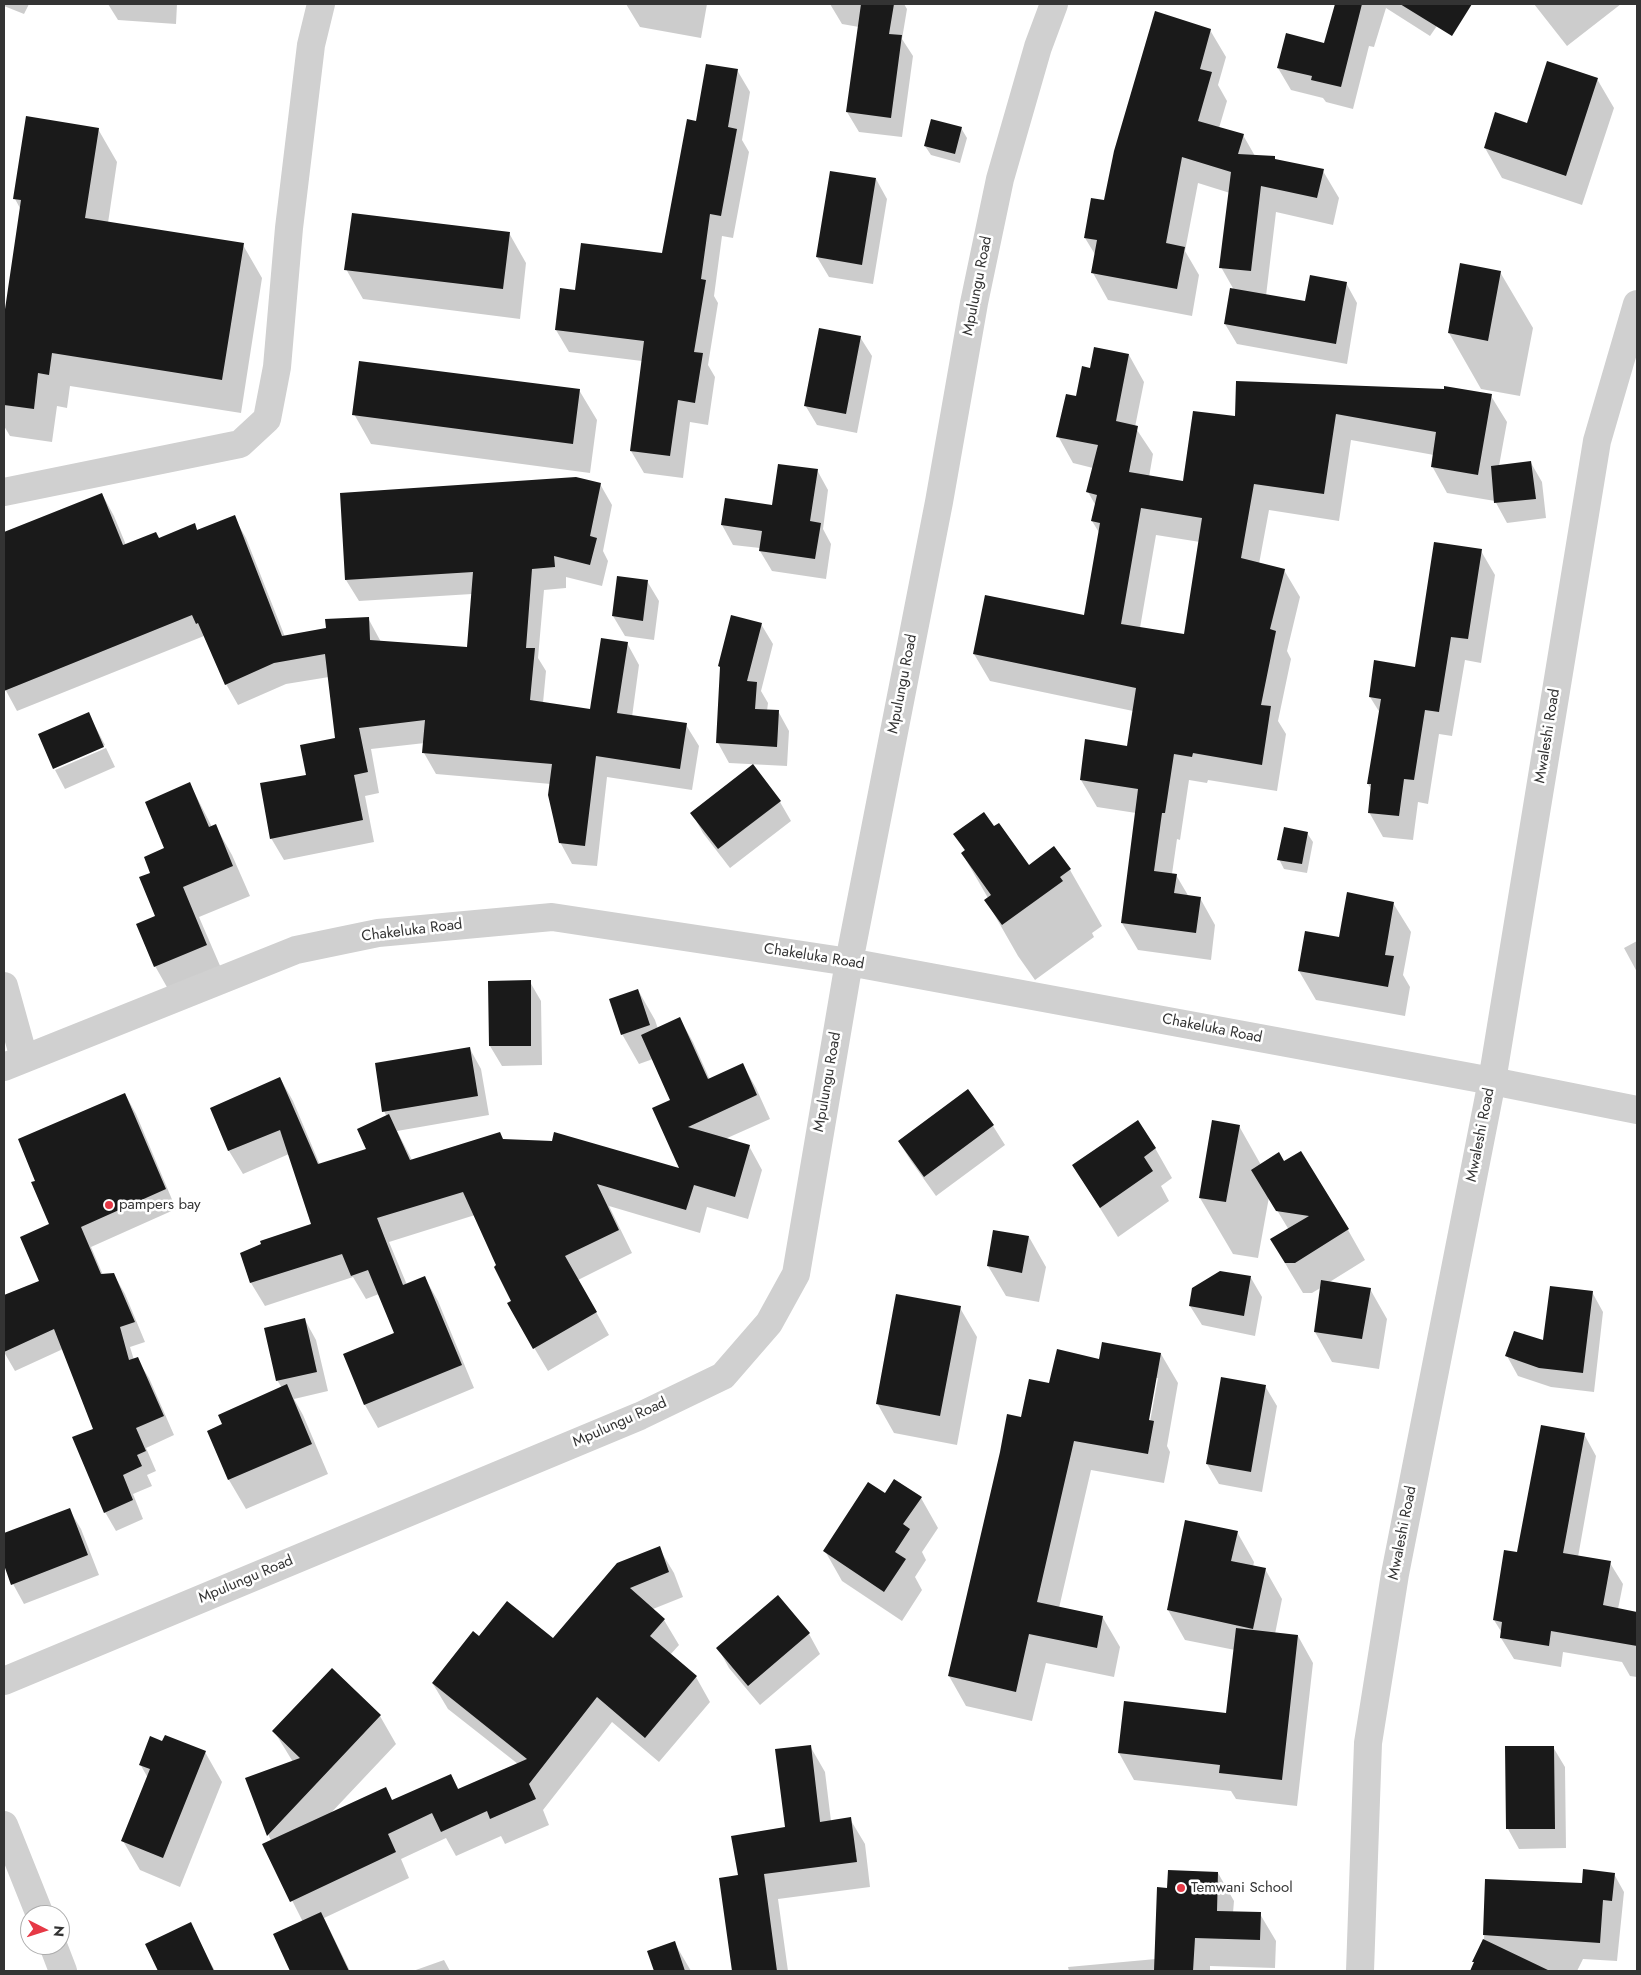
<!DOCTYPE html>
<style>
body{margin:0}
#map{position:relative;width:1641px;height:1975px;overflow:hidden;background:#fff;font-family:Jost,sans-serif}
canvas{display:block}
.frame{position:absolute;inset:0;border:5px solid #333;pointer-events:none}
.north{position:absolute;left:20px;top:1905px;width:50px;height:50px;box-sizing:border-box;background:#fff;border:1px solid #adadad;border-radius:50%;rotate:95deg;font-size:14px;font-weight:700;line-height:20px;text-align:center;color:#333}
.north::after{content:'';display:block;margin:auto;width:18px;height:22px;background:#e63946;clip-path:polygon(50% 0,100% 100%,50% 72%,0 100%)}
</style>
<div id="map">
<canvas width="1641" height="1975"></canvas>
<div class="frame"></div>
<div class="north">N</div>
</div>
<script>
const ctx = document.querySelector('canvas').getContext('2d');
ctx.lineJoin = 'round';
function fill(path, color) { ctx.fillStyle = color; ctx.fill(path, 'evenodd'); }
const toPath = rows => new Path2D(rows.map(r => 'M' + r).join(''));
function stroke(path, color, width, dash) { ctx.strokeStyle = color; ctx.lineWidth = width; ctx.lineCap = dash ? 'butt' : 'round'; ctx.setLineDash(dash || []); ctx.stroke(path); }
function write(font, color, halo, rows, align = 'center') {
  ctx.font = font + ' Jost,sans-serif'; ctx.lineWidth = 5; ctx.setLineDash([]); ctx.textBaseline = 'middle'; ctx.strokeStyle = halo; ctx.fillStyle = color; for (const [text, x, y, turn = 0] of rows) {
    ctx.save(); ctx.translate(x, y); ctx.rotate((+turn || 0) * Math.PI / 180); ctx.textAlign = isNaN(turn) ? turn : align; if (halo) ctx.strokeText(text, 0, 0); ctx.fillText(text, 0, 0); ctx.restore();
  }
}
fill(toPath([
 [4,4,29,4,24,14,4,6],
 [108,4,177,4,176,24,118,20],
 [626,4,707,4,701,38,640,27],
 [830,4,904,4,907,9,902,39,913,56,902,137,859,132,847,112,859,27,842,24],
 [1336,4,1452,4,1430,36,1386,8,1374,47,1369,46,1353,109,1326,102,1323,98,1291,90,1278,68,1325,45],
 [1534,4,1621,4,1567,46],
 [1210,30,1226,57,1218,85,1227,101,1219,128,1243,135,1255,156,1323,171,1339,198,1333,225,1276,212,1266,296,1306,303,1346,283,1357,303,1347,364,1237,344,1225,324,1234,290,1221,267,1230,193,1198,183,1185,251,1199,275,1192,316,1108,300,1093,273,1096,256,1085,238,1105,202],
 [737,70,750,92,742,140,749,152,733,238,722,236,714,296,718,303,708,365,715,377,708,425,690,422,683,478,644,473,631,451,642,361,569,352,556,330,561,289,576,291,663,254,697,122],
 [1597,79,1614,108,1582,205,1502,178,1485,148,1527,124],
 [961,128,967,138,960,163,931,155,925,146],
 [98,129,117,162,108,223,243,245,262,278,241,413,70,386,67,408,57,406,52,442,10,436,4,426,4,322,21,210,15,199],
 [876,179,887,199,873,284,829,277,817,257],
 [509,233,526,263,520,319,363,299,346,269],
 [1461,265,1500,272,1533,328,1520,396,1481,389,1449,333],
 [860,337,872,356,857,433,817,425,805,405],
 [1129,355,1144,382,1135,427,1153,454,1149,477,1184,482,1236,418,1491,396,1507,422,1499,466,1531,463,1542,482,1546,518,1507,523,1495,501,1447,493,1432,466,1434,455,1351,440,1339,521,1269,510,1259,564,1284,570,1300,597,1287,651,1291,659,1278,721,1286,734,1277,791,1208,780,1207,783,1189,780,1180,840,1177,839,1172,874,1176,875,1189,897,1200,898,1215,925,1211,960,1138,950,1122,923,1136,813,1097,807,1081,780,1128,747,1133,711,990,681,974,654,1085,617,1100,534,1092,521,1096,506,1088,492,1093,468,1073,463,1058,436,1091,370],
 [1156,535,1200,542,1185,635,1140,628],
 [579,390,597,420,590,473,371,444,354,414],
 [817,470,828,490,823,529,831,544,826,579,772,571,760,551,760,548,733,545,722,525,773,506],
 [600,484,612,505,603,551,608,561,602,586,566,577,566,588,544,590,538,658,546,671,543,703,592,711,627,643,639,665,632,717,686,725,699,746,692,790,607,777,597,866,572,864,560,842,551,784,436,774,424,753,425,743,371,749,379,793,365,796,374,842,284,860,271,838,307,776,336,739,329,677,286,684,238,705,226,684,204,636,17,711,4,687,4,533,102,494,114,516,126,545,159,539,194,525,198,531,234,517,246,538,285,637,327,629,368,618,381,642,468,648,472,594,359,601,346,580,341,494],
 [1481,551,1495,575,1481,663,1465,660,1452,736,1439,734,1428,804,1418,802,1413,840,1383,837,1369,812,1372,790,1368,784,1380,713,1370,697,1416,669],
 [618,578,647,581,659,601,654,640,625,636,613,616],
 [761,624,773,644,761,691,768,703,767,711,778,711,789,731,787,766,729,763,718,743,722,670,720,666],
 [88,713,105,745,54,767,54,769,40,735],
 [106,748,115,767,65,789,55,770],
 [190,784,212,827,215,825,232,855,250,896,199,917,224,975,172,996,155,966,157,916,152,873,166,849],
 [780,802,791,821,730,868,703,833,692,813],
 [1307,833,1313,842,1307,873,1284,869,1279,859],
 [955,835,1029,867,1070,870,1102,926,1092,933,1094,937,1035,980,1018,956,986,900,988,898,962,853,965,851],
 [1393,903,1411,932,1403,975,1410,987,1405,1016,1316,1000,1299,971,1340,938],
 [1637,941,1637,972,1624,948],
 [489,982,530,982,541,1001,542,1065,502,1066,490,1046],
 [638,990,655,1020,658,1029,680,1019,693,1042,710,1080,743,1065,756,1088,770,1119,725,1139,749,1146,762,1170,748,1219,707,1207,700,1233,609,1206,632,1253,578,1280,609,1335,548,1371,508,1304,512,1301,475,1215,389,1242,407,1285,425,1278,438,1301,474,1388,378,1428,365,1405,344,1355,395,1334,379,1294,366,1299,353,1277,265,1306,251,1283,242,1254,312,1224,289,1154,243,1174,229,1151,211,1108,280,1078,293,1101,320,1165,368,1150,387,1117,384,1111,470,1049,481,1069,489,1115,397,1131,412,1160,504,1141,681,1170,672,1101,653,1059,639,1064,622,1034],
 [967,1091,993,1126,1005,1145,936,1196,911,1161,899,1142],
 [125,1094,136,1114,176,1209,91,1247,103,1275,114,1275,125,1294,145,1342,130,1347,134,1360,137,1359,149,1378,174,1435,146,1448,156,1471,147,1475,152,1486,133,1494,143,1519,116,1531,105,1512,94,1430,63,1349,15,1371,4,1352,4,1322,12,1318,4,1297,41,1282,51,1225,36,1181],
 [1239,1126,1261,1165,1284,1163,1301,1153,1348,1230,1365,1260,1328,1283,1370,1289,1387,1319,1379,1369,1332,1362,1315,1332,1322,1287,1312,1293,1303,1293,1289,1270,1272,1240,1289,1230,1269,1197,1258,1258,1233,1254,1200,1198],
 [1155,1148,1172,1178,1161,1186,1169,1201,1118,1237,1073,1165],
 [1029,1237,1046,1267,1039,1302,1006,1296,988,1266],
 [1251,1278,1262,1297,1255,1336,1202,1325,1190,1306],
 [1592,1292,1603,1312,1594,1392,1551,1387,1518,1376,1507,1356,1544,1342],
 [960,1308,977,1337,957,1445,894,1433,877,1403],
 [305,1320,316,1340,328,1391,294,1399,303,1415,328,1474,246,1509,229,1480,209,1431,223,1425,282,1388,277,1380],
 [1161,1354,1178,1383,1167,1446,1170,1452,1164,1483,1091,1470,1059,1608,1103,1618,1120,1647,1114,1677,1046,1663,1032,1721,966,1706,949,1676,1022,1418,1100,1360],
 [1156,1378,1158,1378,1149,1427,1147,1426],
 [1265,1386,1277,1406,1262,1492,1219,1484,1207,1464],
 [1584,1434,1596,1456,1578,1557,1610,1563,1623,1584,1618,1609,1637,1613,1637,1677,1630,1676,1622,1662,1563,1652,1561,1667,1514,1659,1501,1638,1502,1633,1494,1620,1518,1554],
 [885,1495,921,1498,938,1528,922,1552,926,1560,915,1577,922,1590,902,1621,842,1581,825,1551],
 [69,1509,81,1529,99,1575,24,1604,13,1584,4,1561,4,1534],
 [1237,1532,1254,1562,1253,1567,1265,1569,1282,1599,1275,1634,1298,1636,1313,1663,1297,1806,1236,1799,1231,1791,1134,1780,1119,1753,1125,1703,1227,1715,1235,1650,1185,1640,1168,1610],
 [659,1548,674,1573,683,1597,653,1609,664,1620,679,1645,670,1655,696,1677,710,1702,659,1762,612,1722,543,1810,549,1825,505,1844,501,1836,456,1856,446,1838,401,1859,409,1878,324,1918,350,1971,292,1971,275,1935,303,1922,264,1845,271,1841,247,1779,293,1762,274,1731,380,1716,396,1744,329,1815,393,1801,451,1775,459,1790,518,1764,448,1709,433,1684,479,1638,553,1639],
 [809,1634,820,1654,760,1705,729,1668,718,1648],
 [162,1743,205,1752,222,1782,180,1887,140,1870,123,1841,148,1778,140,1764],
 [810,1746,825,1772,831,1821,850,1819,865,1844,870,1887,778,1899,788,1971,734,1971,721,1879,740,1876,786,1828],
 [1553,1747,1565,1767,1566,1848,1519,1849,1508,1829],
 [1218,1873,1234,1901,1233,1913,1260,1914,1276,1941,1275,1968,1210,1966,1210,1971,1069,1971,1068,1967,1156,1959,1168,1889],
 [1614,1874,1624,1892,1617,1961,1583,1959,1577,1971,1471,1971,1484,1940,1486,1880,1583,1884],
 [190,1924,215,1971,159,1971,147,1945],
 [674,1942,691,1971,655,1971,648,1951],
 [444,1960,450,1971,413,1971]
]), '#0003');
fill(toPath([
 [861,4,894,4,889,34,902,35,891,118,846,112],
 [1335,4,1362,4,1341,87,1311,80,1312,76,1277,68,1286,33,1324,43],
 [1400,4,1472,4,1452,36],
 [1155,11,1211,29,1200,69,1212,72,1198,121,1244,134,1238,154,1275,156,1275,159,1324,169,1317,198,1261,186,1251,271,1219,268,1231,172,1182,157,1166,243,1185,247,1177,289,1091,273,1097,240,1084,238,1091,198,1104,200,1114,151],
 [1547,61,1598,78,1566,176,1484,148,1495,112,1527,123],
 [706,64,738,69,728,127,737,129,721,216,710,214,701,279,706,280,694,352,703,353,695,403,678,400,670,456,630,451,644,341,555,330,560,288,575,290,581,243,662,253,687,119,696,121],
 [26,116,99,128,85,218,244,243,222,380,52,353,49,375,38,373,34,409,4,405,4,316,21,200,13,199],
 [931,119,962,127,955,154,924,146],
 [830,171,876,178,862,265,816,257],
 [352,213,510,232,503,289,344,270],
 [1460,263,1501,271,1488,341,1448,333],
 [1310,275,1347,282,1336,344,1224,324,1230,288,1305,301],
 [819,328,861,336,846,414,804,406],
 [1094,347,1129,354,1116,421,1138,426,1129,472,1183,481,1193,411,1235,416,1236,381,1444,389,1444,386,1492,394,1478,475,1431,467,1436,432,1336,414,1324,494,1254,484,1241,558,1285,569,1270,629,1276,631,1261,705,1271,706,1262,765,1193,753,1192,757,1174,754,1165,813,1162,813,1154,871,1177,874,1174,893,1201,897,1196,933,1121,923,1138,789,1080,780,1085,739,1127,746,1136,688,973,654,985,595,1084,615,1100,523,1091,521,1097,495,1086,492,1098,445,1056,437,1066,394,1076,396,1082,366,1090,368],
 [1141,508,1202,518,1184,634,1121,624],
 [359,361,580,389,573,444,352,415],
 [1531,461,1536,499,1494,503,1491,466],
 [778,464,818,469,810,521,821,523,815,559,759,551,762,531,721,525,725,498,772,505],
 [576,477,601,483,590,536,597,538,590,565,554,556,555,567,532,569,526,648,535,648,530,700,590,709,601,638,628,642,617,713,687,723,680,769,596,756,585,846,559,843,548,795,552,764,422,753,425,720,359,728,368,772,354,775,363,820,270,839,260,783,306,775,300,745,335,738,325,654,274,663,225,685,198,623,196,624,192,615,4,691,4,532,102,493,123,545,156,532,159,538,195,523,197,530,235,515,282,636,326,628,325,619,369,617,370,640,467,647,473,572,345,580,340,493],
 [1434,542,1482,549,1468,639,1451,637,1439,712,1425,710,1414,780,1404,779,1399,816,1368,813,1371,784,1367,784,1381,699,1369,697,1374,660,1415,667],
 [617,576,648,580,643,621,612,616],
 [731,615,762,623,747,681,757,682,755,709,779,710,777,747,716,743,720,667,718,666],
 [89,712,104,747,53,769,38,734],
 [753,764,781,801,718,849,690,813],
 [190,782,209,827,216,824,233,866,183,887,207,945,154,967,136,924,155,916,139,877,150,873,144,857,164,848,145,802],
 [984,812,994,826,999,823,1029,865,1054,846,1071,869,1060,877,1063,881,1002,925,984,900,991,895,961,853,965,850,953,834],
 [1284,827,1308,832,1302,864,1277,860],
 [1347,892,1394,902,1385,955,1394,956,1388,987,1298,971,1305,931,1339,937],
 [531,980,531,1046,489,1046,488,981],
 [638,989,650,1025,621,1035,609,999],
 [680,1017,708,1079,743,1063,757,1095,688,1127,750,1145,735,1197,694,1185,686,1210,597,1184,619,1230,565,1256,597,1312,533,1349,507,1303,511,1301,494,1267,496,1265,463,1192,377,1218,403,1285,425,1276,462,1365,364,1405,343,1354,394,1333,368,1270,351,1276,342,1254,250,1283,240,1253,261,1244,260,1241,311,1224,280,1130,228,1151,210,1108,280,1077,318,1164,366,1149,357,1129,389,1114,410,1160,500,1132,503,1139,552,1141,554,1132,679,1168,652,1108,670,1100,641,1035],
 [470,1047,478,1096,382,1112,375,1063],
 [968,1089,994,1125,924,1177,898,1141],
 [125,1093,166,1189,81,1227,101,1274,114,1273,135,1322,120,1327,129,1360,138,1357,164,1416,136,1428,146,1451,137,1455,142,1466,123,1475,133,1500,104,1513,72,1437,93,1429,54,1329,4,1352,4,1295,39,1281,20,1237,49,1224,31,1182,35,1181,18,1139],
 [1138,1120,1156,1148,1144,1157,1153,1171,1100,1208,1072,1165],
 [1212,1120,1240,1125,1226,1202,1199,1198],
 [1301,1151,1349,1229,1295,1263,1285,1263,1270,1239,1309,1216,1276,1211,1251,1170,1279,1152,1284,1161],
 [993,1230,1029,1236,1022,1273,987,1266],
 [1220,1271,1251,1276,1244,1316,1189,1306,1192,1288],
 [1321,1280,1371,1288,1362,1339,1314,1332],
 [1550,1286,1593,1291,1583,1373,1539,1368,1505,1356,1514,1331,1543,1340],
 [896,1294,961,1306,940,1416,876,1404],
 [305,1318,317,1372,276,1381,264,1328],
 [1102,1342,1161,1353,1149,1420,1154,1421,1148,1454,1074,1441,1037,1602,1103,1616,1097,1648,1029,1634,1016,1692,948,1676,1000,1452,1007,1414,1021,1417,1029,1379,1049,1383,1057,1349,1099,1359],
 [1221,1377,1266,1385,1251,1472,1206,1464],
 [287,1384,312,1444,228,1480,207,1431,222,1424,218,1415],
 [1541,1425,1585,1433,1563,1553,1611,1561,1603,1605,1637,1612,1637,1646,1551,1631,1549,1646,1500,1638,1502,1622,1493,1620,1504,1550,1517,1552],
 [894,1479,922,1497,903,1524,910,1529,895,1552,906,1559,884,1592,823,1551,868,1482,885,1493],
 [70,1508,88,1555,11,1585,4,1565,4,1533],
 [1185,1520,1238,1531,1231,1561,1266,1568,1253,1629,1167,1610],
 [660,1546,669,1572,630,1588,665,1619,650,1636,697,1676,645,1738,597,1697,529,1784,536,1799,490,1819,487,1811,441,1832,432,1813,388,1834,396,1852,290,1902,262,1844,386,1787,392,1800,451,1774,458,1789,527,1759,432,1683,473,1631,479,1636,507,1601,553,1638,617,1563],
 [778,1595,810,1633,748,1686,716,1648],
 [1236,1628,1298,1635,1282,1780,1219,1773,1220,1765,1118,1753,1124,1701,1226,1713],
 [332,1668,381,1715,267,1836,245,1778,300,1758,272,1731],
 [165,1735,206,1751,163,1858,121,1841,150,1769,139,1765,150,1736,162,1741],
 [811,1745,820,1822,851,1817,857,1862,764,1874,777,1971,732,1971,719,1878,738,1875,731,1836,785,1827,775,1749],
 [1505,1746,1554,1746,1555,1829,1506,1829],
 [1583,1869,1615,1873,1612,1901,1603,1900,1600,1943,1483,1935,1485,1879,1582,1883],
 [1168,1870,1218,1872,1217,1911,1261,1912,1260,1940,1195,1938,1193,1971,1154,1971,1157,1887,1167,1888],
 [321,1912,349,1971,290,1971,273,1934],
 [191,1922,214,1971,158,1971,145,1944],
 [1483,1939,1550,1971,1470,1971,1474,1962,1472,1962],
 [675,1941,685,1971,654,1971,647,1951]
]), '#1a1a1a');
stroke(toPath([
 [4,492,240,444,267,419,277,367,289,228,311,45,321,4],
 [4,986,24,1058],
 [4,1067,296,950,378,933,552,917,849,962,1492,1081,1637,1110],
 [4,1681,640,1416,723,1376,769,1323,796,1274,849,962,939,502,974,303,1000,179,1038,47,1054,4],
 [4,1825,40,1915],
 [53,1945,63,1971],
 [1360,1971,1368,1743,1395,1574,1492,1081,1597,441,1637,304]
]), '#d0d0d0', 28);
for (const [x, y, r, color] of [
 [109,1205,5,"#e63946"],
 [1181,1888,5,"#e63946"]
]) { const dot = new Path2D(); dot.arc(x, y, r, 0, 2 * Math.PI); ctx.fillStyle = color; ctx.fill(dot); stroke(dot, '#fff', 2); }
write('15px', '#333', '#fff', [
 ["Mpulungu Road",978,286,-79],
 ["Mpulungu Road",903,684,-79],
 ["Mwaleshi Road",1548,736,-81],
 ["Chakeluka Road",412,931,-7],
 ["Chakeluka Road",814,957,9],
 ["Chakeluka Road",1212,1029,11],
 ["Mpulungu Road",828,1082,-80],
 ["Mwaleshi Road",1481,1135,-79],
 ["Mpulungu Road",620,1423,-24],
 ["Mwaleshi Road",1403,1533,-79],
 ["Mpulungu Road",246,1580,-23]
]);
write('15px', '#333', '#fff', [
 ["pampers bay",119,1205],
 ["Temwani School",1191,1888]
], 'left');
</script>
